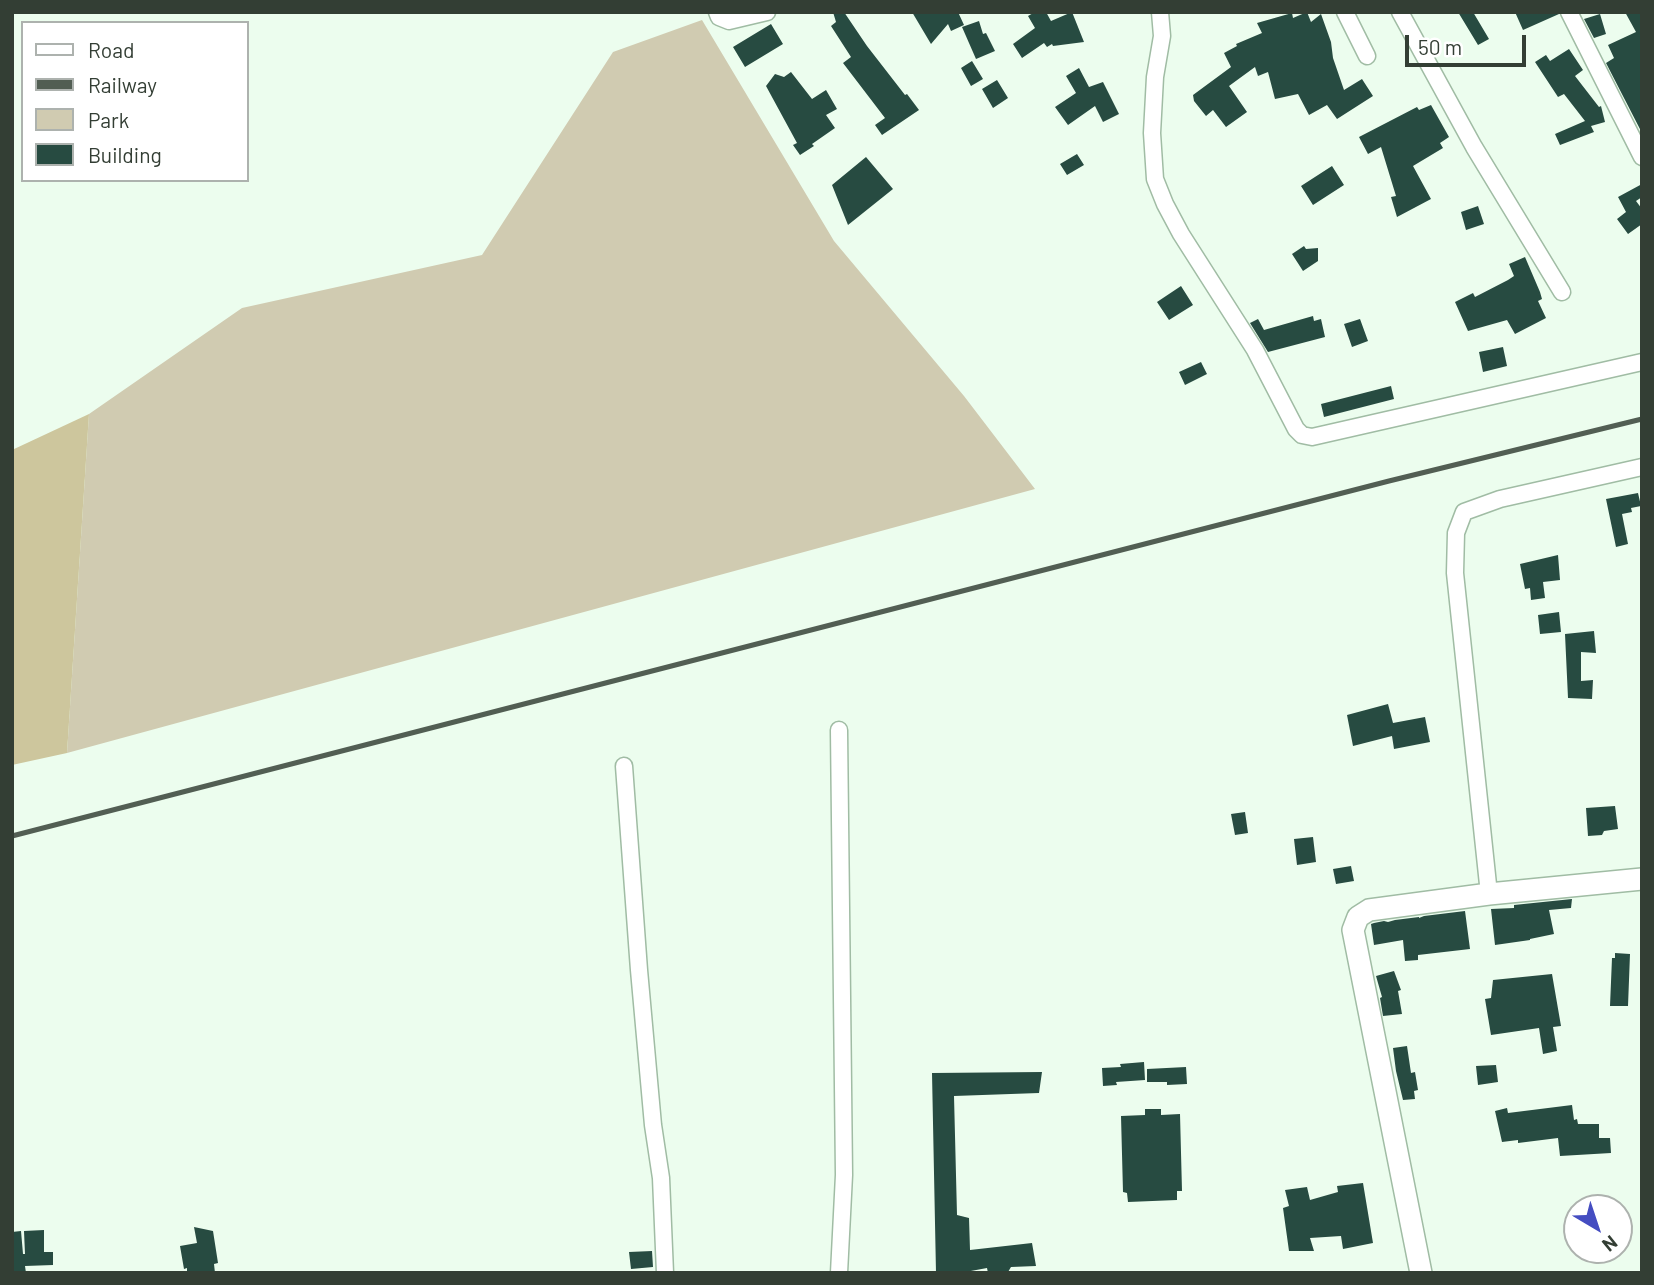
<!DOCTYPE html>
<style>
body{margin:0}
#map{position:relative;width:1654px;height:1285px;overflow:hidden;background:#ecfdee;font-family:Barlow,sans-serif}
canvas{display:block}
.frame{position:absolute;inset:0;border:14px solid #333e34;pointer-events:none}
.legend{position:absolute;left:21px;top:21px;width:228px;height:161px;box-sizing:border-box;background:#fff;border:2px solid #adb2ae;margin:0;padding:9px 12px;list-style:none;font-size:21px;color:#333e34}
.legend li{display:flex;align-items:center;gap:14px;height:35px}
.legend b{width:35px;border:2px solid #adb2ae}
.north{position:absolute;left:1563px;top:1194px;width:70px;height:70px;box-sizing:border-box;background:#fff;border:2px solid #adb2ae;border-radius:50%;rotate:141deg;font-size:19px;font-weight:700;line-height:28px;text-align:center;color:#333e34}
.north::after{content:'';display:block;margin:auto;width:24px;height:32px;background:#454dc1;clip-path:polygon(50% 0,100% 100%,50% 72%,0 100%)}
.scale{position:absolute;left:1405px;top:35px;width:121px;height:32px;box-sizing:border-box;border:4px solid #333e34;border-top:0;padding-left:9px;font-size:21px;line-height:24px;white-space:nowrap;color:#333e34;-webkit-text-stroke:5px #fff;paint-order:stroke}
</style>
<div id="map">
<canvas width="1654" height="1285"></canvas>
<div class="frame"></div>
<ul class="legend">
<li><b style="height:9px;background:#fff"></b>Road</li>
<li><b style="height:9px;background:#525e53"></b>Railway</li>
<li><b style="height:19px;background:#d0cbb1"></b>Park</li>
<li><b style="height:19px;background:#274b41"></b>Building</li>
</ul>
<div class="north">N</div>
<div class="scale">50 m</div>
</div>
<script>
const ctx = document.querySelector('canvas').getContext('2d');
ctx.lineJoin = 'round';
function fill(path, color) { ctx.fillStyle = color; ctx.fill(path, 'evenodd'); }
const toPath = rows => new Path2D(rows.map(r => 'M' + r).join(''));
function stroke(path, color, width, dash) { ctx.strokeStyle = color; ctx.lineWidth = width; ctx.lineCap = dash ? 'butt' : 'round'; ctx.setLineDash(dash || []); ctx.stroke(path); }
fill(toPath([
 [702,20,834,241,964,396,1035,489,67,753,89,414,242,308,482,255,613,52]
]), '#d0cbb1');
fill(toPath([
 [89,414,67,753,12,765,12,450]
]), '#cdc69d');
fill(toPath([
 [833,12,844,12,867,46,905,95,907,94,919,110,882,135,875,125,885,118,843,63,851,57,831,26,836,22],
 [912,12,958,12,964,25,951,31,948,24,931,44],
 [1035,12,1046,12,1051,21,1072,12,1084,42,1053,46,1052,44,1047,47,1044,43,1022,58,1013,44,1035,28,1028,16],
 [1307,12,1311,22,1321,14,1331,42,1333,58,1344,90,1362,79,1373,96,1337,119,1327,105,1309,115,1298,94,1275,99,1268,72,1258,76,1255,67,1229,86,1247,112,1226,127,1213,110,1206,116,1194,101,1193,95,1231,67,1224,53,1237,46,1236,44,1262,33,1257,23,1292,13,1293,18],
 [1458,12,1473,12,1489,39,1478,45],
 [1515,12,1559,12,1559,14,1523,30],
 [1625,12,1642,12,1642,133,1606,63,1614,58,1608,45,1636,32],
 [1600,14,1606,34,1594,38,1584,19],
 [979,21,983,34,986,33,995,51,976,59,962,27],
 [771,24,783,44,745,67,733,47],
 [1569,49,1583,70,1575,76,1599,107,1601,106,1605,122,1591,126,1594,132,1560,145,1555,134,1585,121,1564,94,1558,97,1535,62,1546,55,1550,61],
 [972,61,983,79,971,86,961,68],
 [1079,68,1089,87,1103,82,1119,114,1103,122,1095,106,1068,125,1055,107,1076,93,1066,76],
 [791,72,812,99,826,90,837,109,826,115,835,128,812,144,814,146,800,155,793,145,797,143,766,86,775,74,784,77],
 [997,80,1008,98,993,108,982,89],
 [1431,105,1449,137,1440,143,1443,148,1413,166,1431,199,1397,217,1391,197,1396,196,1381,147,1368,154,1359,137,1417,107,1419,110],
 [1077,154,1084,165,1067,175,1060,164],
 [866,157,893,189,848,225,832,185],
 [1332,166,1344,185,1313,205,1301,186],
 [1642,184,1642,197,1636,201,1642,209,1642,224,1628,234,1617,219,1626,212,1618,197],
 [1478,206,1484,224,1466,230,1461,212],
 [1304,246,1306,249,1318,248,1318,261,1303,271,1292,254],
 [1525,257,1540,292,1542,299,1538,301,1546,318,1515,334,1507,320,1468,331,1455,302,1473,293,1475,297,1508,280,1514,276,1509,264],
 [1181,286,1193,305,1169,320,1157,302],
 [1313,316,1314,321,1321,319,1325,337,1268,352,1250,323,1258,319,1264,330],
 [1360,319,1368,341,1352,347,1344,324],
 [1503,347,1507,366,1483,372,1479,352],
 [1201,362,1207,374,1185,385,1179,372],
 [1391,386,1394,399,1324,417,1321,404],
 [1638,493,1641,506,1631,508,1632,512,1622,514,1628,544,1616,547,1606,499],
 [1558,555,1560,580,1543,582,1545,598,1531,600,1530,588,1525,589,1520,564],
 [1559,612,1561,632,1540,634,1538,615],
 [1594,631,1596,653,1581,652,1581,681,1593,680,1592,699,1568,698,1565,634],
 [1388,704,1393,723,1425,717,1430,742,1394,749,1392,736,1353,746,1347,715],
 [1615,806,1618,829,1604,831,1602,835,1588,836,1586,808],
 [1245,812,1248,833,1235,835,1231,814],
 [1313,837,1316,862,1297,865,1294,839],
 [1351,866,1354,881,1336,884,1333,869],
 [1572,899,1571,908,1549,910,1554,934,1530,939,1530,940,1495,945,1491,909,1514,908,1514,905],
 [1465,911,1470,949,1418,955,1418,960,1405,961,1403,940,1374,945,1371,924,1374,923,1384,921,1388,922,1395,920,1419,917,1419,918,1424,916],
 [1615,953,1630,954,1628,1006,1610,1006,1612,958,1615,958],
 [1394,971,1401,990,1398,991,1402,1014,1383,1016,1380,998,1382,997,1376,976],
 [1552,974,1561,1026,1553,1027,1557,1051,1543,1054,1539,1028,1491,1035,1485,999,1491,998,1493,980],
 [1407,1046,1411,1073,1415,1072,1418,1090,1414,1091,1415,1099,1403,1100,1396,1071,1393,1048],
 [1144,1062,1145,1080,1116,1082,1117,1085,1103,1086,1102,1068,1121,1067,1120,1064],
 [1496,1065,1498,1082,1478,1085,1476,1066],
 [1186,1067,1187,1084,1167,1085,1167,1082,1147,1082,1147,1069],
 [1042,1072,1039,1093,954,1096,957,1215,969,1218,970,1250,1032,1243,1036,1266,1011,1267,1008,1272,1000,1273,988,1273,987,1268,960,1273,936,1273,932,1073],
 [1572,1105,1574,1120,1577,1119,1578,1124,1599,1124,1599,1138,1610,1138,1611,1153,1560,1156,1558,1138,1518,1143,1518,1140,1502,1142,1495,1111,1507,1108,1508,1113],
 [1145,1109,1161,1109,1161,1115,1180,1114,1182,1191,1177,1191,1177,1200,1128,1202,1127,1193,1123,1192,1121,1116,1145,1115],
 [1363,1183,1373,1243,1343,1249,1341,1236,1310,1238,1314,1251,1289,1251,1283,1208,1289,1206,1285,1190,1307,1187,1310,1200,1338,1192,1337,1186],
 [194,1227,213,1231,218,1263,214,1264,215,1273,187,1273,187,1268,184,1269,180,1246,197,1243],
 [44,1230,44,1252,53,1252,53,1265,25,1266,26,1273,12,1273,12,1232,21,1231,23,1254,25,1254,24,1231],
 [652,1251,653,1267,631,1269,629,1252]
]), '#274b41');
const minor = toPath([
 [717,12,719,17,729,21,767,12],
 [1160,12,1162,36,1155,77,1152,133,1155,179,1165,204,1181,234,1255,350,1296,429,1302,435,1312,437,1642,362],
 [1345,12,1367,56],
 [1400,12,1474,147,1562,292],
 [1569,12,1642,157],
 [624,766,639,970,653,1125,661,1178,665,1273],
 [1489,894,1455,573,1456,533,1464,512,1500,499,1642,467],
 [839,1273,844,1175,839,730]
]);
const secondary = toPath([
 [1421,1273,1353,930,1358,917,1369,910,1489,894,1642,879]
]);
stroke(minor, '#a0bca4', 19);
stroke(secondary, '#a0bca4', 24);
stroke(minor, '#fff', 16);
stroke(secondary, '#fff', 21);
stroke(toPath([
 [12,836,1389,481,1642,419]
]), '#525e53', 5);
</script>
